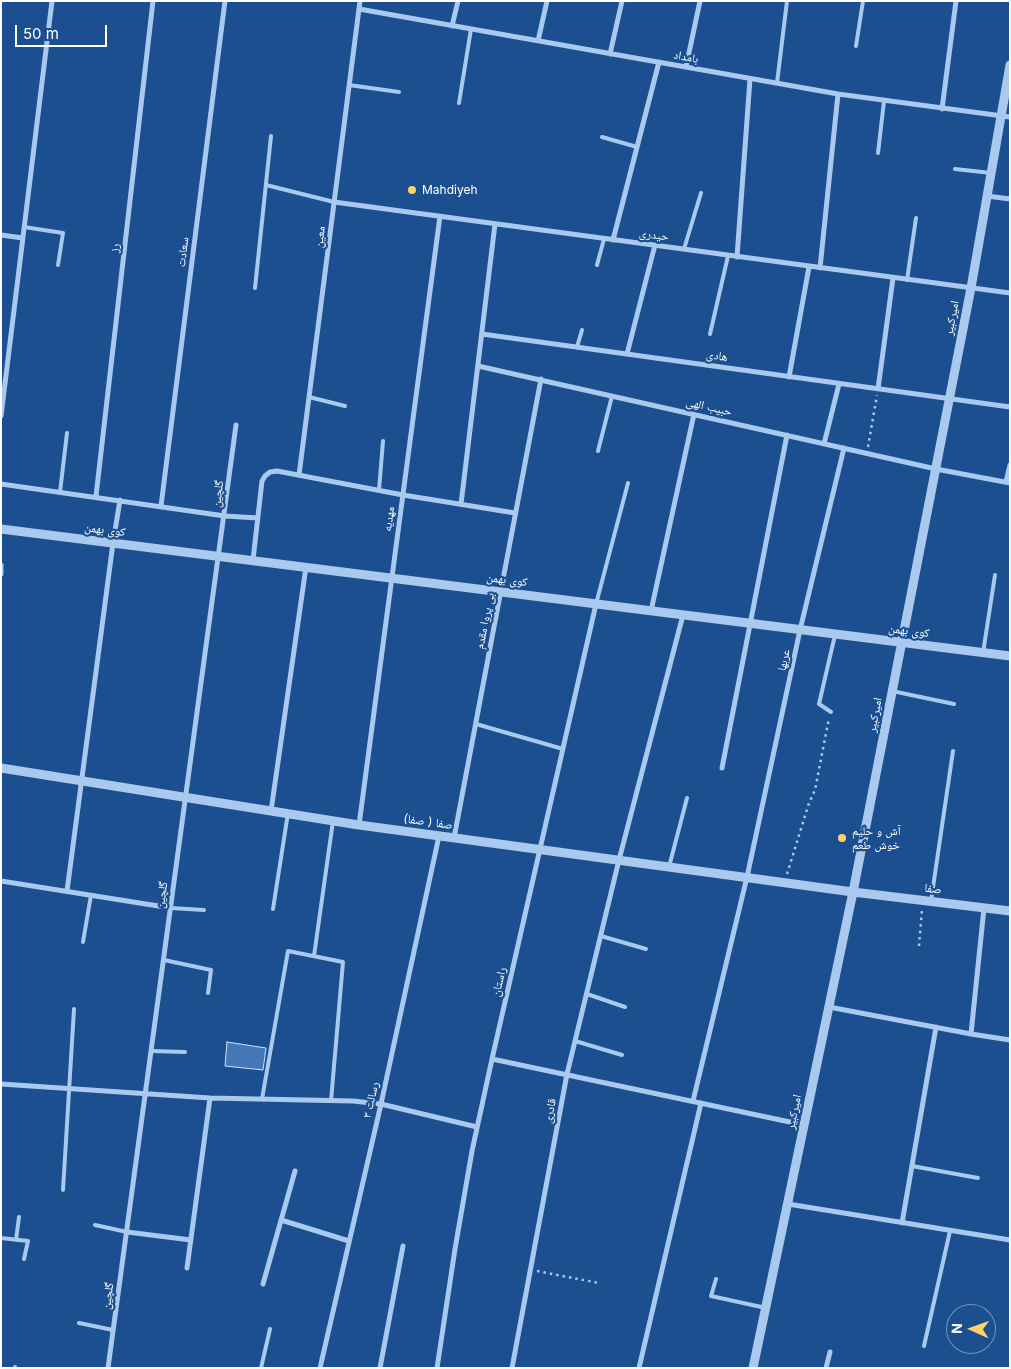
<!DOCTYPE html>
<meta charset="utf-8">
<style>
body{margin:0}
#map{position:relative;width:1011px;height:1369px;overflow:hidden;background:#1b4f8f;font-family:Inter,sans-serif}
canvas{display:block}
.frame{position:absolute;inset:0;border:2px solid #fff;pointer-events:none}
.north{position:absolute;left:946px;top:1304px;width:50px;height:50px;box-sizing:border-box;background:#1b4f8f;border:1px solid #7695bc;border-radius:50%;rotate:272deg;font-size:14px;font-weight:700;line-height:20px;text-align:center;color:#fff}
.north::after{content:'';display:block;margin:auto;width:18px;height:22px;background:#ffd166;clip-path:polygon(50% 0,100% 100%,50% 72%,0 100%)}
.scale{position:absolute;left:15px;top:25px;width:92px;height:22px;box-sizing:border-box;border:2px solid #fff;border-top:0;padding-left:6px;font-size:15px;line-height:18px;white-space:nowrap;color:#fff;-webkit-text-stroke:4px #1b4f8f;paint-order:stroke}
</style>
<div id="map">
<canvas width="1011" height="1369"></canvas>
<div class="frame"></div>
<div class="north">N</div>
<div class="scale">50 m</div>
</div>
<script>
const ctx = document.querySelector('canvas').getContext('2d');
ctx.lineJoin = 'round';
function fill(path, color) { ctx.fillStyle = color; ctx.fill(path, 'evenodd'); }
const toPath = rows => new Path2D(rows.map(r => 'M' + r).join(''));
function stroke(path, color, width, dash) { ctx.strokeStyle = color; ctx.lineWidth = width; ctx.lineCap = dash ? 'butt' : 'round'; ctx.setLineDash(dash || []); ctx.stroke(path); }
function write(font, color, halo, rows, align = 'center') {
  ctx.font = font + ' Inter,"Noto Naskh Arabic",sans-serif'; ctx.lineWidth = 4.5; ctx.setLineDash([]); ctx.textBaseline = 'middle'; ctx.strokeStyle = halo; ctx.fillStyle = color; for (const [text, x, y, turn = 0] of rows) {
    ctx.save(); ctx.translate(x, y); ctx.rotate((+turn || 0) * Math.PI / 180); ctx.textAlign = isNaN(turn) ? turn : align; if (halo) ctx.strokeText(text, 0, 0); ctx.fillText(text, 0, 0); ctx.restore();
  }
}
const building = toPath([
 [227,1042,266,1048,263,1070,225,1066,227,1042]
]);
fill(building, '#4478b7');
stroke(building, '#cfe3fa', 1);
stroke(toPath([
 [868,447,877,395],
 [787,874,809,803,815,790,829,718],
 [919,946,922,909],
 [537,1271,599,1283]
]), '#a9c9ee', 2.5, [2.5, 4]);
stroke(toPath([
 [856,46,863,1],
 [777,83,787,1],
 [349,85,399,92],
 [459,103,471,29],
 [602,137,637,147],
 [878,153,884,101],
 [955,169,991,173],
 [266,185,334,202],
 [24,227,63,233,58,265],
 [684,249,701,193],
 [597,265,604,239],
 [907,280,916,218],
 [255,288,271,136],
 [710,334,728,256],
 [577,347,582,330],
 [309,397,345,406],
 [598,451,612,396],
 [379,490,383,441],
 [60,492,67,433],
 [596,604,628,483],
 [983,653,995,575],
 [892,691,954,704],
 [831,712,819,704,835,635],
 [476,724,563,749],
 [669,867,687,798],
 [931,901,953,751],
 [171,908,204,910],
 [273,909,288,813],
 [601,936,646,949],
 [83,942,91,895],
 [314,956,333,821],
 [164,960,211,970,208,993],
 [587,994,625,1007],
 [575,1041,622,1055],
 [151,1051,185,1052],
 [262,1099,288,951,343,962,331,1101],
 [912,1166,978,1178],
 [63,1190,74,1009],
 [95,1225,127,1232],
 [1,1238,28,1241,24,1259],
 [16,1240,19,1217],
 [716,1279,711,1296,766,1308],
 [79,1323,113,1330],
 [924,1346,950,1231],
 [15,1367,15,1368],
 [261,1368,270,1329]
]), '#a9c9ee', 4);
stroke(toPath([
 [359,9,838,94,1010,117],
 [452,26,458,1],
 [538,41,547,1],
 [610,54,622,1],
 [686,67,700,1],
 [942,109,956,1],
 [987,196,1010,199],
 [334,202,1010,293],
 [1,235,23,238],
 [613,240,659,62],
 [737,257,750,79],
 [820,268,838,94],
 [482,334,1010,407],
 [627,354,655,245],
 [478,366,936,469,1010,483],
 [789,377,809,267],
 [878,389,893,278],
 [1,416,52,1],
 [824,444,839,384],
 [299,475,360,1],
 [1006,482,1010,465],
 [1,484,225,516,258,518],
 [96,496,153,1],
 [461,504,495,224],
 [161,506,225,1],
 [253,560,262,481,265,476,270,472,277,471,403,495,515,513],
 [1,565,1,574],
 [651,611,694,414],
 [722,768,787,435],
 [271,811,306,567],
 [359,825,440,216],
 [454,838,541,379],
 [1,881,171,908],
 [67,891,113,543,120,500],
 [829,1007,971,1034,1010,1040],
 [971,1034,984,908],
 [492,1059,804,1125],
 [1,1084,210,1098,353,1101,381,1104,477,1127],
 [693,1101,747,877,800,630,844,448],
 [788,1204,1010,1240],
 [281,1220,349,1241],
 [902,1223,936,1027],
 [127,1232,191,1240],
 [187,1268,210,1098],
 [263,1284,295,1171],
 [108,1368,236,425],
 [320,1368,381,1104,439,836],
 [380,1368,403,1246],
 [437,1368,455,1249,472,1151,492,1059,596,604],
 [512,1368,567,1074,619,860,683,615],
 [639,1368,701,1103],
 [826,1368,830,1352]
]), '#a9c9ee', 5);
stroke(toPath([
 [1,529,1010,656],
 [1,768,359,825,853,892,1010,911],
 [753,1368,853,892,971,288,1010,65]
]), '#a9c9ee', 9);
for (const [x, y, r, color] of [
 [412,190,5,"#ffd166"],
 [842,838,5,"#ffd166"]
]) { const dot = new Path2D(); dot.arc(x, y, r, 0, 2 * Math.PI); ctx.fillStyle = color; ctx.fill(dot); stroke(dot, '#1b4f8f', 2); }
write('12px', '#fff', '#1b4f8f', [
 ["بامداد",686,57,10],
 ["حیدری",654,235,8],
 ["معین",320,237,-83],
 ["رز",115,248,-83],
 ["سعادت",183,252,-83],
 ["امیرکبیر",952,318,-79],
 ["هادی",717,356,8],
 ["حبیب الهی",709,407,13],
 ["گلچین",218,494,-83],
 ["مهدیه",389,519,-82],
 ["کوی بهمن",105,530,7],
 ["کوی بهمن",507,580,7],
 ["بی پروا مقدم",485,621,-79],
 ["کوی بهمن",909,631,7],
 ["عربها",784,660,-78],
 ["امیرکبیر",875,715,-79],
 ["صفا ( صفا)",428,822,8],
 ["صفا",933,889,7],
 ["گلچین",162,895,-82],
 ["راستان",499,982,-77],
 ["رسالت ۳",371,1100,-77],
 ["قادری",550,1111,-79],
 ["امیرکبیر",794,1112,-78],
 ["گلچین",108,1296,-82]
]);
write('12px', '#fff', '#1b4f8f', [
 ["Mahdiyeh",422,190],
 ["آش و حلیم",852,831],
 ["خوش طعم",852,845]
], 'left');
</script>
